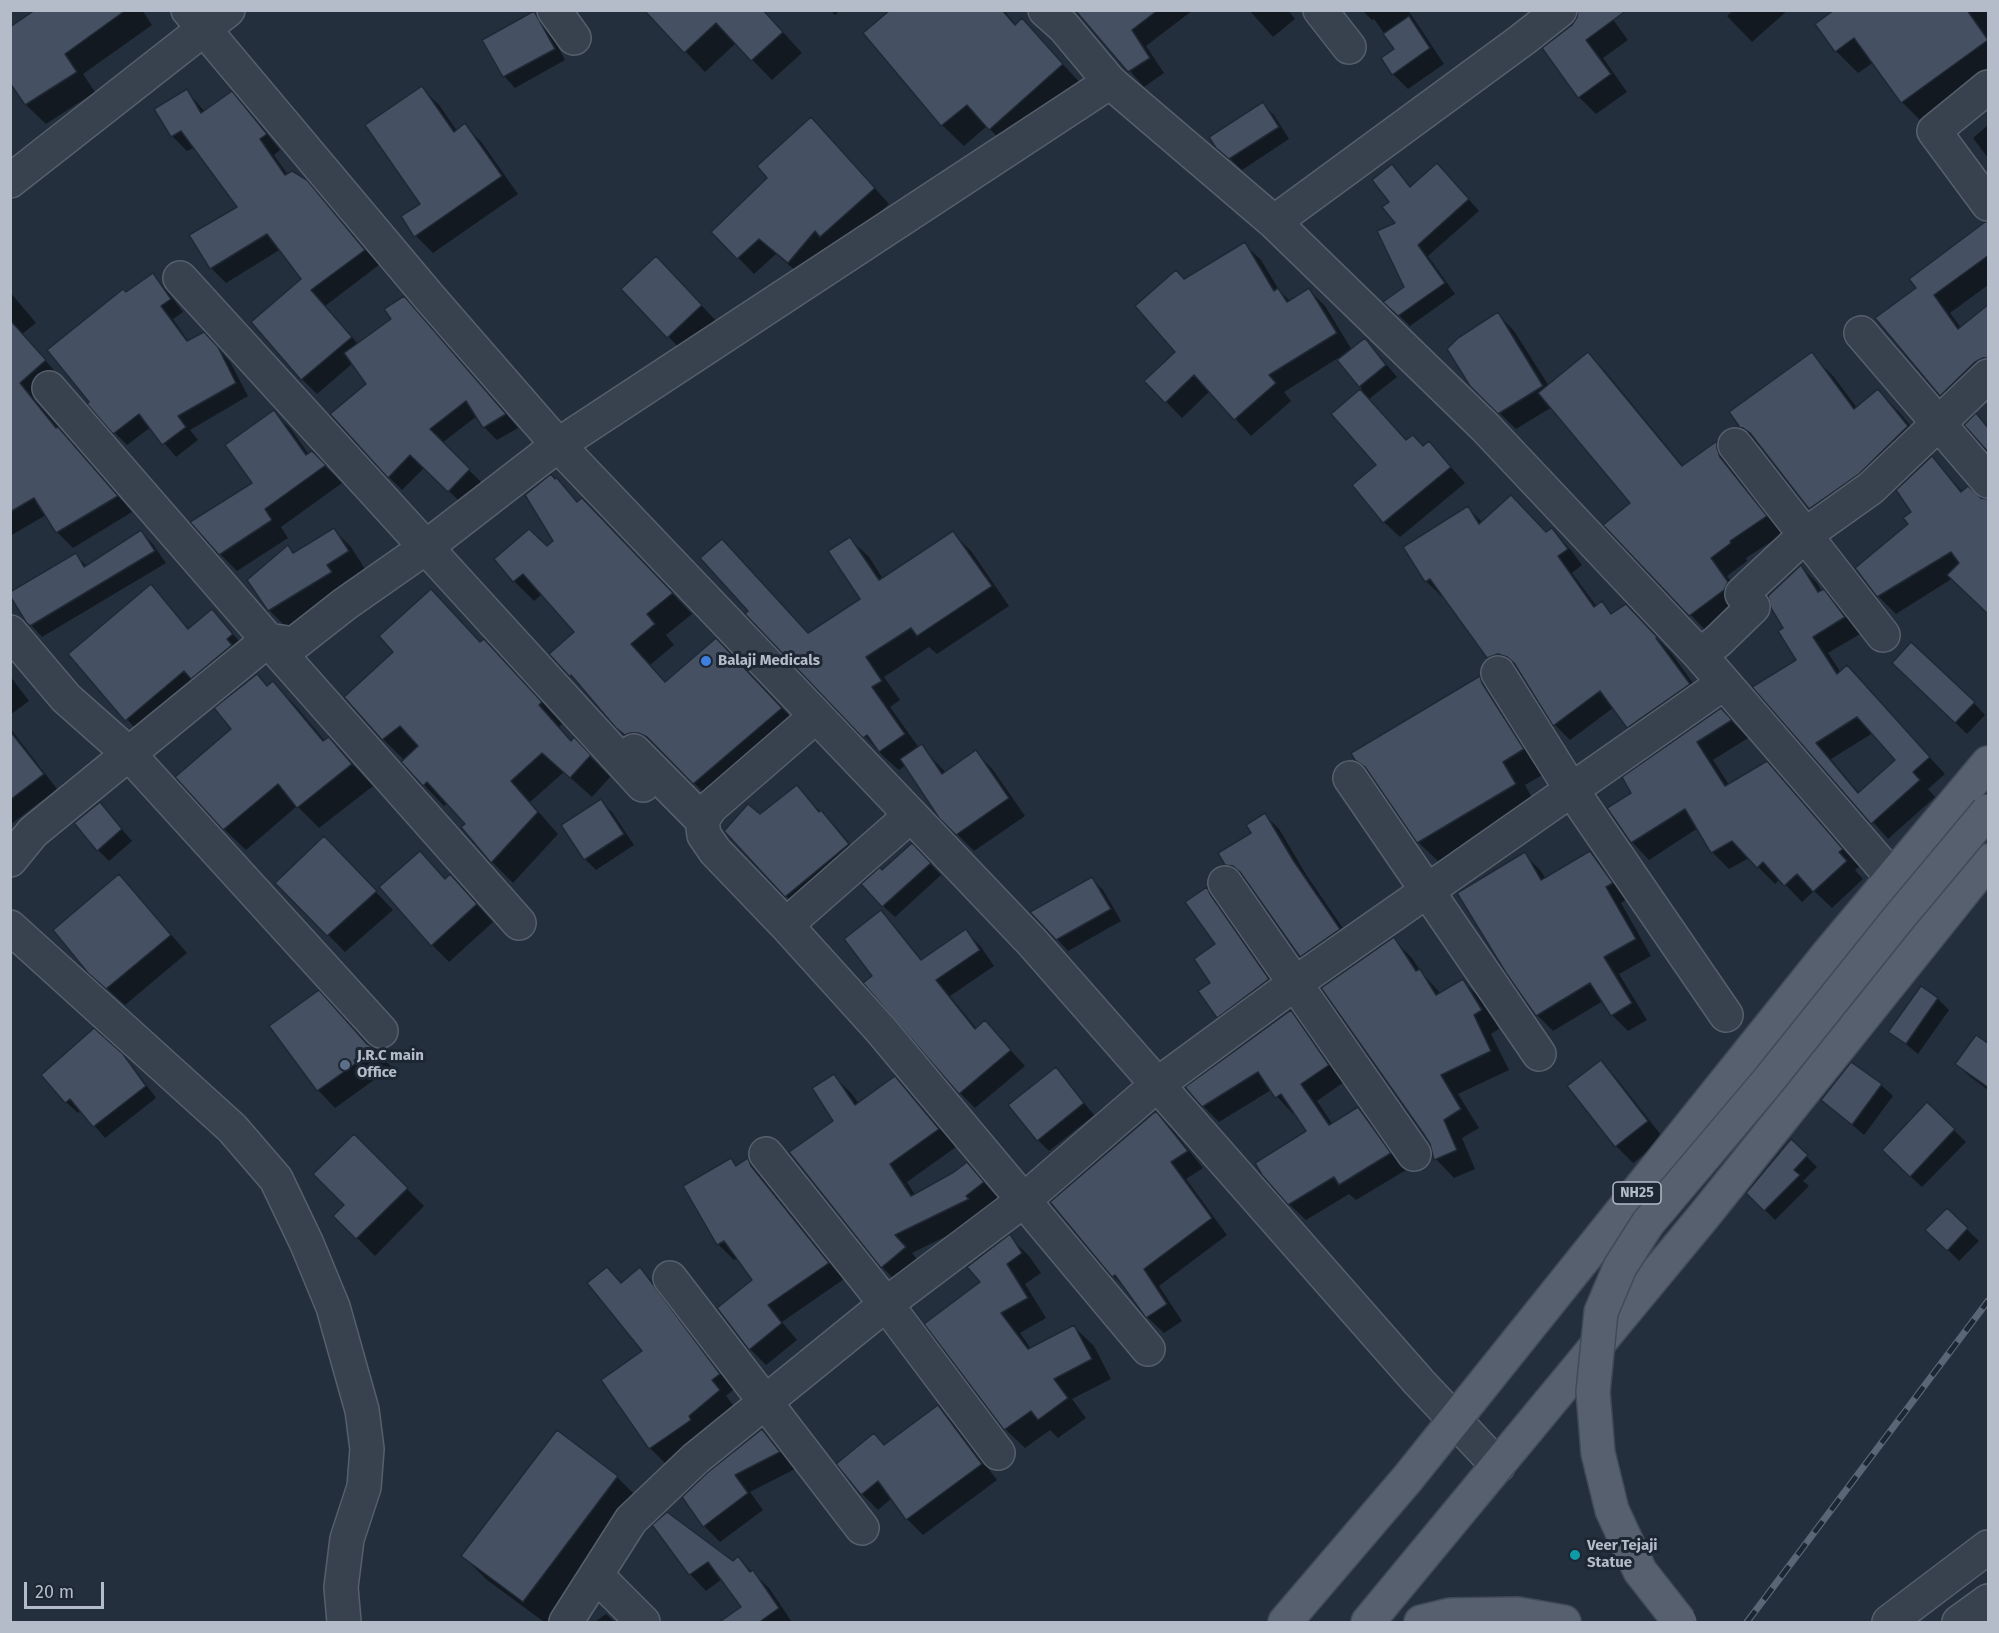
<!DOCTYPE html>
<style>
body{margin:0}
#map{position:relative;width:1999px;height:1633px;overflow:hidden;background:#242f3e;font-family:"Fira Sans",sans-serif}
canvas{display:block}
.frame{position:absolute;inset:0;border:12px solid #b4bcc9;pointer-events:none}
.scale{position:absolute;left:24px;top:1582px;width:80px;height:27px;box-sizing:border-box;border:3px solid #b4bcc9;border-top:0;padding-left:8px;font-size:18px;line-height:21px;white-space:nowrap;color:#b4bcc9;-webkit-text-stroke:4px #1d2633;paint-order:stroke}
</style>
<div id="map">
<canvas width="1999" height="1633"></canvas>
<div class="frame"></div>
<div class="scale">20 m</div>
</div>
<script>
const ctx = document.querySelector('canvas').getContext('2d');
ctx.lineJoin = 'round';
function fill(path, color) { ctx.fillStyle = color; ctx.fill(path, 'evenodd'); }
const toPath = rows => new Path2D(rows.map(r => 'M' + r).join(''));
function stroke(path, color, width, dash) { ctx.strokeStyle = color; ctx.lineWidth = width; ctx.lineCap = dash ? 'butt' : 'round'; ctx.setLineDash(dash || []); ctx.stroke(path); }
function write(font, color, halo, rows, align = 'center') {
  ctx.font = font + ' "Fira Sans",sans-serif'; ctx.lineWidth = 6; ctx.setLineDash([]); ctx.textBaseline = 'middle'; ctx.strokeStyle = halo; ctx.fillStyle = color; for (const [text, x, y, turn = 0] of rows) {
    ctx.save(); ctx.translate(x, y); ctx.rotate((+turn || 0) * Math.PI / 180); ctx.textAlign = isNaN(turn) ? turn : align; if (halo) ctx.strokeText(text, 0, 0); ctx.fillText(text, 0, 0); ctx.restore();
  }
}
fill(toPath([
 [38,10,142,10,152,25,83,74,95,92,46,124,26,105,10,81],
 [646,10,763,10,802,53,772,80,736,43,705,72],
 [830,10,840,10,835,15],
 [893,10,1004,10,1016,25,1022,20,1083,86,1011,151,987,126,964,146,942,125],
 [1088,10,1193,10,1146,46,1164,73,1144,87,1081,15],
 [1249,10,1288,10,1295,19,1273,37],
 [1362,10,1408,10,1444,64,1408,89,1393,74,1396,50,1374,19,1372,20],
 [1606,10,1628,40,1603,58,1627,92,1596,114,1579,97,1544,48],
 [1734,10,1788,10,1752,42,1727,16],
 [1836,10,1988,10,1988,78,1924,124,1902,102,1874,62,1858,73,1836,51],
 [534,13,546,24,565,60,515,88,504,76],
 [422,88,439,105,457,131,465,125,482,143,518,194,433,253,416,236,422,204],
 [187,91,205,112,231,93,246,108,280,150,274,155,288,175,306,182,321,197,379,265,325,306,358,344,417,311,518,428,497,440,484,427,477,416,442,443,483,484,462,504,425,467,402,490,389,477,368,384,353,363,317,394,302,379,303,279,281,249,226,283,211,268,239,207,195,147,187,151,172,136,156,110],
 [1262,104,1274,115,1289,139,1242,170,1218,147],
 [1988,125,1988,158,1973,138],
 [827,135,889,204,837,251,804,278,776,254,754,274,713,232],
 [1392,166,1411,188,1448,176,1479,211,1428,256,1455,294,1410,326,1385,302,1406,287,1397,223,1391,202],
 [1988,233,1988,285,1950,313,1961,328,1988,306,1988,384,1958,412,1941,395,1877,318],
 [1244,244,1261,260,1279,290,1290,301,1309,290,1325,306,1352,350,1365,340,1376,352,1397,377,1369,399,1407,442,1424,447,1429,443,1465,483,1400,537,1384,522,1378,465,1333,415,1362,389,1338,358,1284,392,1291,401,1251,436,1210,391,1182,418,1146,381,1177,352,1184,281],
 [153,275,165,288,183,312,173,319,189,342,216,346,230,362,248,396,190,430,198,440,176,457,151,427,127,445,115,433,127,294],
 [673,275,718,323,685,354,623,289],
 [10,292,36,323,22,334,60,377,34,399,132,512,73,548,57,532,46,515,10,536],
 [1498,314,1514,331,1549,386,1588,354,1605,371,1684,467,1717,443,1734,460,1733,466,1737,475,1783,534,1746,558,1747,561,1727,576,1744,600,1707,632,1690,614,1632,503,1552,407,1516,429,1471,385],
 [1811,354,1833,376,1857,408,1878,391,1900,413,1929,449,1832,530,1810,508,1763,449,1740,427],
 [274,412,291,429,309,455,312,453,342,483,281,527,288,538,237,571,220,554,254,483],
 [1932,458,1963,492,1981,500,1988,501,1953,578,1896,614,1878,596,1857,568,1910,525,1913,512],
 [556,479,579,503,602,520,692,614,666,635,674,645,650,665,666,684,736,660,801,728,714,803,668,757,660,752,646,755,571,676,576,632,542,594,534,601,514,581,555,541],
 [1468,508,1483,523,1547,534,1555,534,1571,550,1582,565,1572,573,1597,607,1602,603,1613,615,1641,621,1672,654,1705,700,1644,743,1613,708,1570,740,1555,725,1521,671,1514,669,1504,673,1489,657,1444,596,1442,597,1426,581,1405,548],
 [334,530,351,547,365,569,343,583,348,590,286,627,269,610,288,547,295,554],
 [141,532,152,543,166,563,42,637,31,625,75,555,88,567],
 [952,532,971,551,1009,606,937,654,929,647,884,677,900,700,890,707,919,748,921,746,946,773,976,752,993,770,1025,816,974,851,940,817,906,765,899,770,883,756,750,611,722,541,809,635,862,599,850,539,869,557,883,579],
 [1801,567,1817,583,1822,592,1840,607,1860,634,1828,653,1841,673,1847,667,1945,774,1928,789,1935,797,1888,839,1754,687,1798,660,1785,629],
 [1873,733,1898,760,1860,794,1831,759],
 [150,586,189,630,212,611,247,650,141,735,70,654],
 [431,591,481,643,505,661,562,724,559,727,572,742,574,740,610,777,592,797,564,772,530,802,558,834,513,883,492,862,463,827,467,824,448,803,444,806,424,785,405,761,383,739,395,652],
 [1894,663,1974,703,1985,715,1967,734],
 [10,676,29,701,10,715],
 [1480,678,1503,701,1546,773,1525,785,1538,808,1442,865,1418,842,1374,777,1357,760],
 [272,683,294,704,325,741,328,738,373,786,319,828,297,806,246,850,224,829,233,729],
 [1721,710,1748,738,1713,760,1729,785,1767,763,1859,867,1855,870,1863,879,1832,908,1814,891,1802,902,1780,879,1775,884,1749,858,1729,869,1712,852,1698,828,1649,860,1632,842,1609,809,1633,793],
 [10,728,57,789,10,825],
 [796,787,837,828,864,861,802,912,786,896,760,816],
 [601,801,612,812,634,845,596,870,585,859],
 [100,804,132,841,109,861,98,850],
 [1265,815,1279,829,1307,876,1353,943,1315,970,1301,956,1247,880,1241,878,1226,864,1253,834],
 [912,845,941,875,895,917,883,906,882,872],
 [1590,852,1606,869,1627,899,1621,903,1651,956,1619,974,1647,1020,1628,1031,1612,1015,1603,1001,1553,1031,1537,1015,1524,854,1540,870,1546,879],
 [341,855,393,910,345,952,277,883],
 [119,876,136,894,187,953,125,1005,89,972],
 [450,876,493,922,449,962,432,945,446,880],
 [1092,879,1103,890,1121,921,1068,951,1057,939],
 [1207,889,1223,905,1284,995,1234,1032,1218,1017,1213,983,1217,944],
 [880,912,896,928,922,961,966,931,981,947,994,966,950,996,977,1029,985,1022,1025,1066,975,1108,960,1093,874,976],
 [1393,939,1412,958,1421,972,1441,994,1463,981,1482,1000,1499,1029,1491,1034,1509,1070,1458,1094,1479,1128,1462,1138,1475,1169,1454,1178,1436,1159],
 [1922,988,1938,999,1949,1010,1918,1054,1890,1031],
 [336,1010,370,1047,392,1067,335,1108,318,1090],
 [1290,1012,1307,1028,1344,1082,1317,1101,1333,1125,1358,1109,1374,1125,1406,1170,1356,1200,1349,1194,1306,1220,1289,1204,1308,1131,1295,1112,1293,1114,1271,1090,1219,1122,1203,1106],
 [1988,1046,1988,1090,1968,1075,1957,1064],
 [122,1055,134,1068,156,1098,105,1138,81,1110,78,1113,66,1102,43,1075],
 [1601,1062,1618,1080,1664,1139,1633,1163,1616,1146],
 [1852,1064,1881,1085,1893,1096,1864,1135,1823,1100],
 [1056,1069,1094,1115,1049,1151,1038,1140],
 [834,1076,852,1094,859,1104,895,1078,913,1096,956,1147,907,1182,915,1195,954,1174,967,1164,1001,1201,985,1217,912,1253,923,1266,900,1285,882,1267,791,1153,835,1121],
 [1927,1104,1966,1142,1922,1187,1895,1162],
 [1156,1113,1172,1129,1203,1168,1186,1179,1227,1235,1159,1286,1182,1321,1164,1333,1147,1317,1128,1291,1113,1276,1052,1203],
 [354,1136,424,1206,375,1256,335,1216,346,1205],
 [1791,1141,1817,1167,1803,1181,1809,1186,1775,1220,1748,1193],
 [731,1160,737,1166,748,1160,764,1176,767,1184,844,1279,782,1322,797,1340,766,1365,750,1349,754,1280,738,1258,734,1260,718,1244,685,1187],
 [1947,1210,1979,1241,1959,1261,1928,1230],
 [1009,1236,1029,1256,1041,1273,1025,1284,1046,1318,1020,1333,1031,1349,1074,1327,1094,1346,1111,1379,1072,1399,1086,1418,1058,1438,1050,1430,1025,1448,1005,1429,983,1282],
 [607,1269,622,1284,640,1269,655,1284,734,1389,726,1396,734,1406,703,1432,705,1435,665,1463,650,1448,644,1352],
 [938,1407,954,1423,997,1480,923,1535,907,1519,892,1498,878,1510,862,1494,874,1435,885,1446],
 [762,1431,778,1447,795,1469,750,1492,763,1510,720,1542,704,1526],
 [617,1477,640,1500,548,1622,544,1622,486,1579,463,1556],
 [654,1526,733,1563,738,1558,769,1588,792,1622,742,1622,743,1607,722,1579,706,1591,690,1574],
 [606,1614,615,1622,595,1622]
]), '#0007');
const building = toPath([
 [35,10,126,10,65,54,77,72,25,105,10,83,10,27,35,10],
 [644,10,763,10,783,32,751,61,716,23,684,53,644,10],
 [890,10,1002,10,1015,25,1022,18,1063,64,989,130,967,105,941,126,863,33,890,10],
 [1075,10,1158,10,1132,30,1150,58,1128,72,1075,10],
 [1578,10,1627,10,1586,40,1611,74,1578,98,1542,48,1572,25,1577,17,1578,10],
 [1834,10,1967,10,1988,40,1901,103,1854,38,1835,52,1815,24,1834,10],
 [534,11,555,49,503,77,482,40,534,11],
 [1409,16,1430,48,1392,75,1381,58,1394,49,1383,34,1409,16],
 [422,86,454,132,465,123,502,176,414,237,401,216,420,204,365,125,422,86],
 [187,89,201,113,232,91,267,134,260,139,285,175,292,171,307,180,365,250,311,290,352,337,301,380,251,322,301,279,267,234,210,269,189,235,237,207,181,131,171,137,154,109,187,89],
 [1263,102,1279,127,1229,159,1216,148,1209,137,1263,102],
 [811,117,875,188,820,237,815,231,788,263,759,239,737,259,711,232,767,178,757,166,811,117],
 [1437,163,1469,199,1418,245,1445,283,1398,316,1383,302,1404,287,1377,231,1395,223,1382,207,1389,202,1372,180,1392,164,1410,187,1437,163],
 [1985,222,1989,222,1989,255,1934,295,1958,329,1989,304,1989,358,1983,358,1975,362,1940,396,1875,318,1916,288,1909,279,1985,222],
 [1245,242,1274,291,1278,288,1287,302,1309,288,1337,333,1269,375,1276,383,1234,420,1194,375,1165,403,1144,381,1175,352,1135,306,1176,270,1184,279,1245,242],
 [656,256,702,305,667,338,621,289,656,256],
 [153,273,171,299,161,306,187,341,204,332,218,347,236,383,178,416,186,427,162,445,139,414,113,434,87,404,89,402,47,350,123,289,126,292,153,273],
 [404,296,506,414,483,428,466,401,430,429,470,469,448,492,410,455,388,478,330,414,366,384,344,353,391,319,384,309,404,296],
 [1498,312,1543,386,1498,414,1470,386,1447,349,1458,338,1498,312],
 [10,320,46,360,20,383,56,428,58,427,118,496,56,533,34,498,10,512,10,320],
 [1365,338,1386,365,1359,387,1337,360,1365,338],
 [1588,352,1682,466,1717,441,1717,448,1720,457,1767,516,1730,541,1731,543,1711,558,1728,582,1724,590,1689,616,1603,525,1630,503,1538,393,1588,352],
 [1812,352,1854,409,1878,389,1908,426,1859,474,1809,509,1750,433,1743,428,1737,427,1739,426,1729,412,1812,352],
 [1360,389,1406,440,1413,435,1423,446,1429,441,1451,467,1383,523,1352,485,1376,465,1331,414,1360,389],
 [274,410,306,455,312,451,326,465,265,509,272,520,219,555,190,522,252,483,225,445,274,410],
 [1976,413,1989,429,1989,453,1964,425,1976,413],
 [1932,456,1961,492,1968,486,1981,498,1989,499,1989,615,1947,575,1959,563,1951,552,1877,597,1855,568,1908,524,1903,518,1911,512,1896,490,1932,456],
 [551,474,555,479,556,477,577,502,582,498,673,593,647,614,655,624,631,644,665,682,716,638,782,708,693,784,647,737,638,733,630,733,625,735,616,728,571,675,570,677,549,654,574,632,523,574,513,582,494,559,529,529,547,546,553,541,525,495,551,474],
 [1511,495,1546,532,1552,528,1568,549,1558,556,1594,607,1602,601,1611,614,1626,604,1658,638,1656,638,1690,684,1627,728,1600,691,1553,726,1514,663,1507,657,1498,654,1487,658,1430,579,1425,582,1403,547,1468,506,1479,524,1511,495],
 [334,528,349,551,327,565,332,572,268,611,247,580,288,545,293,553,334,528],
 [141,530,155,551,30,626,26,622,10,596,10,592,76,553,84,567,141,530],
 [953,531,992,586,917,636,911,628,866,657,882,681,872,687,905,734,879,752,867,735,863,738,745,614,748,611,700,558,722,539,808,633,860,599,828,551,850,537,879,580,953,531],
 [1801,565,1818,592,1824,589,1845,617,1813,637,1837,674,1847,665,1930,757,1913,772,1920,780,1871,824,1752,687,1796,660,1778,631,1783,628,1771,608,1768,596,1801,565],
 [1857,717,1895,760,1858,793,1816,743,1857,717],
 [151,584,188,629,212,609,233,634,227,639,232,645,191,679,184,671,125,721,68,654,151,584],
 [431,589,480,642,484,639,542,702,539,705,571,741,574,737,591,755,570,778,542,753,511,781,538,812,491,863,461,827,465,824,427,782,423,786,401,762,418,746,400,726,382,740,344,697,393,652,379,636,431,589],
 [1911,642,1975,702,1955,723,1892,663,1911,642],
 [257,674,267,686,273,681,323,741,329,737,352,764,297,808,278,784,223,830,175,777,231,729,214,708,257,674],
 [1480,676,1482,683,1524,749,1503,762,1516,784,1417,843,1365,767,1355,760,1351,753,1480,676],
 [1721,708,1732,720,1697,742,1725,786,1767,761,1843,849,1839,852,1847,861,1813,892,1797,874,1784,886,1763,862,1757,868,1732,841,1711,853,1685,809,1631,843,1607,808,1631,793,1622,777,1721,708],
 [10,731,44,774,10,800,10,731],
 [922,744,942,774,976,750,1009,798,956,835,939,818,900,759,922,744],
 [797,785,819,812,821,810,849,844,785,897,724,831,748,804,760,814,797,785],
 [601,799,624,834,584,860,561,825,601,799],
 [100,802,122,829,97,851,74,823,100,802],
 [1265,813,1293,860,1340,929,1300,957,1240,872,1233,866,1225,865,1218,853,1251,833,1246,825,1265,813],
 [324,836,377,891,327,936,275,883,324,836],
 [912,843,931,863,882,907,861,884,880,867,882,870,912,843],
 [420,851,445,879,450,874,477,904,431,946,379,887,420,851],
 [1590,851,1613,883,1606,887,1636,939,1604,957,1632,1003,1611,1016,1590,983,1536,1016,1506,973,1457,893,1525,852,1541,880,1590,851],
 [119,874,171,935,106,989,88,973,53,930,119,874],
 [1092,877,1111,909,1056,940,1030,912,1092,877],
 [1207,887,1210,894,1269,979,1217,1018,1198,991,1210,983,1194,959,1215,944,1185,902,1207,887],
 [881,910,921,960,966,929,980,950,936,980,975,1029,985,1020,1011,1050,959,1094,863,983,872,976,844,939,881,910],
 [1394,937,1416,971,1420,969,1436,995,1463,979,1482,1010,1474,1015,1491,1051,1441,1075,1461,1109,1444,1120,1457,1150,1434,1160,1430,1144,1423,1133,1321,988,1394,937],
 [1921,986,1938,998,1906,1044,1888,1032,1921,986],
 [319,990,367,1044,376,1049,317,1091,269,1026,319,990],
 [1291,1010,1329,1065,1301,1084,1329,1125,1358,1107,1391,1153,1339,1185,1334,1177,1288,1205,1262,1175,1255,1163,1306,1131,1281,1094,1275,1098,1258,1072,1202,1107,1185,1087,1291,1010],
 [94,1028,123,1054,146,1086,93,1127,70,1099,65,1103,41,1075,94,1028],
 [1976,1035,1989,1044,1989,1088,1955,1064,1976,1035],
 [1601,1060,1648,1121,1615,1147,1567,1086,1601,1060],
 [1851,1062,1882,1084,1852,1125,1821,1100,1851,1062],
 [1056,1067,1084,1103,1037,1141,1008,1105,1056,1067],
 [834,1074,855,1105,895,1076,939,1129,890,1164,911,1196,954,1172,967,1162,984,1182,966,1196,969,1199,895,1235,906,1247,881,1268,789,1152,833,1121,812,1088,834,1074],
 [1927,1102,1955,1129,1910,1177,1882,1150,1927,1102],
 [1156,1111,1188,1151,1171,1162,1212,1218,1144,1269,1167,1304,1146,1318,1115,1275,1112,1277,1050,1202,1156,1111],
 [354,1134,408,1188,356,1239,333,1216,344,1205,313,1174,354,1134],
 [1791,1139,1808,1155,1794,1170,1800,1175,1764,1211,1746,1193,1791,1139],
 [731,1158,736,1166,748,1158,751,1166,829,1263,768,1305,782,1323,749,1350,717,1308,752,1280,724,1241,717,1245,683,1186,731,1158],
 [1947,1208,1968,1228,1947,1251,1925,1230,1947,1208],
 [1010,1234,1022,1253,1007,1264,1028,1298,1001,1313,1028,1349,1074,1325,1092,1359,1054,1379,1068,1398,1038,1420,1031,1411,1004,1430,924,1324,980,1282,967,1267,1010,1234],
 [607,1267,621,1283,640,1267,720,1374,712,1380,720,1390,689,1416,691,1420,649,1449,601,1380,642,1351,587,1283,607,1267],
 [938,1405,982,1464,906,1520,878,1481,861,1495,836,1464,874,1433,884,1445,938,1405],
 [762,1429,780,1452,735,1475,748,1493,703,1527,682,1497,707,1473,762,1429],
 [557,1430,618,1476,523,1602,461,1556,557,1430],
 [667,1512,733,1561,738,1556,750,1572,753,1570,779,1608,758,1623,718,1623,741,1607,708,1562,689,1575,652,1525,667,1512]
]);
fill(building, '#455162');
stroke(building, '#1f2835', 1.5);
const minor = toPath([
 [188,10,430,298,558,445,1110,82],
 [554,10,574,38],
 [1045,10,1064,27,1110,82,1274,222,1485,427,1700,655,1892,877],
 [1320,10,1349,47],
 [1988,87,1934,131,1988,204],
 [10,181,228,10],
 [1274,222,1522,40,1560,10],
 [180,278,643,785],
 [1861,333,1988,481],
 [49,388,268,640,519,923],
 [1735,445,1883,635],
 [10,632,66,698,128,753,381,1031],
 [1700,655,1718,641,1753,607,1742,594,1805,535,1871,488,1988,376],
 [1498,673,1571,789,1726,1015],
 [815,717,711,807,702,820,704,835,715,851,786,925,881,1030,1148,1349],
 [634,751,702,820],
 [1350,778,1539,1054],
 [10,860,33,832,268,640,294,644,345,604,425,548,558,445,1032,942,1419,1382,1498,1466],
 [1225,883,1414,1154],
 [786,925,910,816],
 [10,927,232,1128,276,1179,307,1244,333,1307,362,1410,367,1449,364,1487,347,1539,341,1587,344,1622],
 [766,1154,886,1304,998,1453],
 [670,1278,862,1528],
 [596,1575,643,1622],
 [566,1622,631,1520,695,1459,886,1304,1024,1200,1158,1084,1294,984,1724,683],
 [1889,1622,1988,1547],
 [1959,1622,1988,1601]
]);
const major = toPath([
 [1285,1622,1408,1478,1828,954,1988,763],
 [1368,1622,1703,1217,1988,861],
 [1421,1622,1450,1615,1518,1614,1564,1622]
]);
stroke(minor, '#565f6c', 36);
stroke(major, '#414a57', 36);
stroke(minor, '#38414e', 33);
stroke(major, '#56606e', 33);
const rail = toPath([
 [1747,1622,1988,1301]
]);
stroke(rail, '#5a6575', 7);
stroke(rail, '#1d2633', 4.5, [14]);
const majorBridge = toPath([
 [1680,1622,1640,1571,1612,1510,1598,1453,1593,1392,1601,1312,1620,1267,1648,1223,1768,1081,1897,920,1988,811]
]);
stroke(majorBridge, '#414a57', 36, []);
stroke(majorBridge, '#56606e', 33);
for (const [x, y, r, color] of [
 [706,661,6,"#3f7fe0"],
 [345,1065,6,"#5c6f8a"],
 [1575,1555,6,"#0f9aa8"]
]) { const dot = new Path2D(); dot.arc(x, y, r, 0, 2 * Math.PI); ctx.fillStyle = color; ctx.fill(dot); stroke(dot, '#1d2633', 2); }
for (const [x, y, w] of [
 [1637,1193,48]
]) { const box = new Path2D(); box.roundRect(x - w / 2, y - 11, w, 22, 4.5); ctx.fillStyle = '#1d2633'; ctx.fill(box); stroke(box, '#b4bcc9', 1.5); }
write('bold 14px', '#b4bcc9', null, [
 ["NH25",1637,1193]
]);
write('bold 15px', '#b4bcc9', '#1d2633', [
 ["Balaji Medicals",718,661],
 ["J.R.C main",357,1056],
 ["Office",357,1073],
 ["Veer Tejaji",1587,1546],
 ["Statue",1587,1563]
], 'left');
</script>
